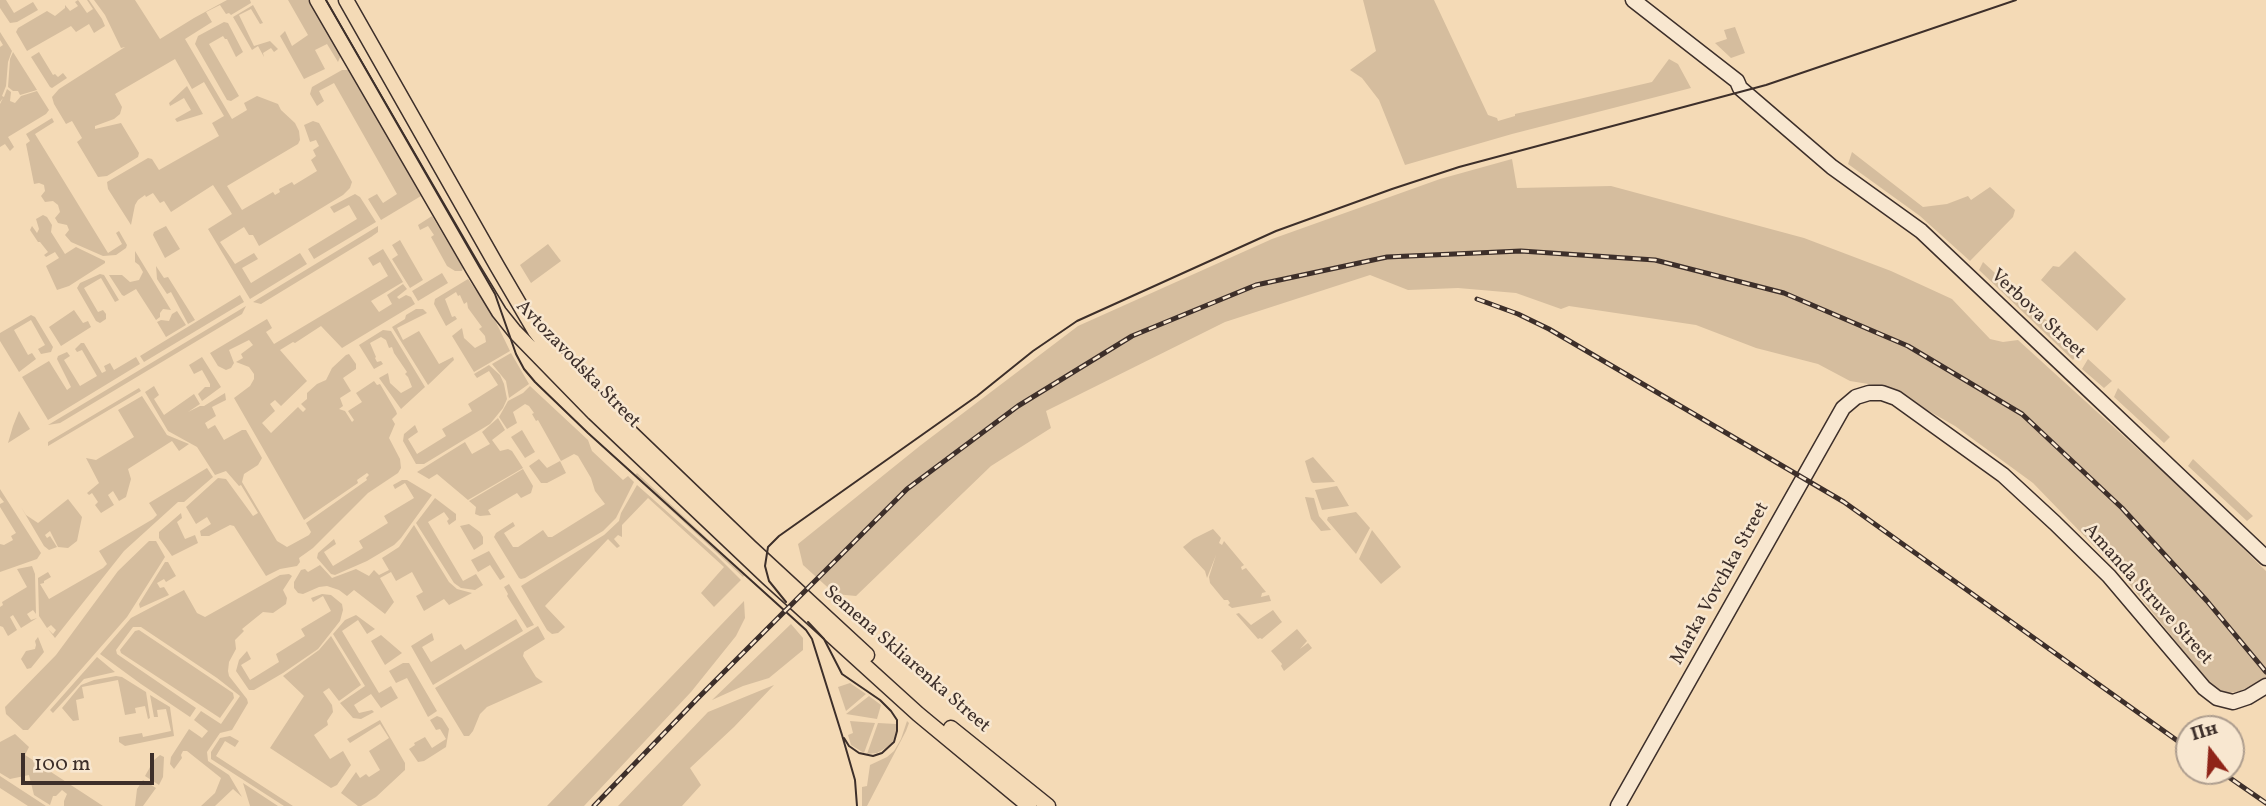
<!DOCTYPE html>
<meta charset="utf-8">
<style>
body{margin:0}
#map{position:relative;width:2266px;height:806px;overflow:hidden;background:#f4dab6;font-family:Vollkorn,serif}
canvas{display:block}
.north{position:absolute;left:2175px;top:715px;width:70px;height:70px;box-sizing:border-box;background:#f8e7d0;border:2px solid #ad9d8e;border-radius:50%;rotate:343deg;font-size:19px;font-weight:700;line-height:28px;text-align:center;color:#3d2f2a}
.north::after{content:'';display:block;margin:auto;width:24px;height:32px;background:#8f2418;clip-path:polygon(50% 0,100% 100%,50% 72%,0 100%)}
.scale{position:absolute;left:21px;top:753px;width:133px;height:32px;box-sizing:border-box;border:4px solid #3d2f2a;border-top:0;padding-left:9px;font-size:21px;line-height:24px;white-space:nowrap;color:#3d2f2a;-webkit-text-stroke:5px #f8e7d0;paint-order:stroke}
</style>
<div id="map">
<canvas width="2266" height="806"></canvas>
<div class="north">Пн</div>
<div class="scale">100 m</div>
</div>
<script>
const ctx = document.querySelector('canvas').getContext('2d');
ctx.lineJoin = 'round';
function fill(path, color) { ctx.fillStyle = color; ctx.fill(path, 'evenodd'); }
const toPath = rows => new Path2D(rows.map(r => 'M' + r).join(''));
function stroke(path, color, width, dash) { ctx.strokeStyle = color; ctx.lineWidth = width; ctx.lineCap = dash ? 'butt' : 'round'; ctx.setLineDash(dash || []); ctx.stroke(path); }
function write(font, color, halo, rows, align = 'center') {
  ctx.font = font + ' Vollkorn,serif'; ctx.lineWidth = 5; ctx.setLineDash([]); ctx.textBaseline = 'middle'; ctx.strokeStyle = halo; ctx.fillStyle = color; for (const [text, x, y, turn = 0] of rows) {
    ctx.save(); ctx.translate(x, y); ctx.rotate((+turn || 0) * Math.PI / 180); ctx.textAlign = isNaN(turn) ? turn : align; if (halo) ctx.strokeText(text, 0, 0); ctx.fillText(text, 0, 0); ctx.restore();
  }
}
fill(toPath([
 [0,0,6,0,14,13,33,2,38,10,17,22,10,23,0,8],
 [78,0,87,13,93,9,87,0,89,0,102,19,105,26,94,33,89,24,76,32,71,26,27,51,16,32,18,28,47,11,55,16,65,8,65,5,70,11,78,6,75,2],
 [94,0,135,0,160,39,194,18,227,0,250,0,251,3,231,15,229,13,226,14,220,5,206,12,212,22,185,39,232,119,247,110,244,103,257,96,278,104,281,110,295,123,299,131,300,140,298,144,227,186,242,210,273,192,275,195,280,192,279,189,292,182,294,185,317,171,311,160,316,156,313,150,319,146,316,140,310,142,304,125,313,121,319,123,352,182,350,188,343,195,259,246,253,235,249,235,244,227,220,242,235,264,254,253,258,259,242,268,251,283,300,253,307,264,250,299,208,229,232,214,213,185,171,212,164,201,160,203,153,193,146,197,145,195,138,200,135,205,131,225,108,189,107,182,148,158,152,159,159,170,219,136,212,123,224,116,204,82,192,89,175,59,115,94,122,107,120,114,114,119,95,126,95,129,121,123,139,153,138,157,107,176,98,177,77,142,82,138,72,121,66,124,54,104,52,97,59,89,125,47,121,48,105,15],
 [288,0,308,0,341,55,338,62,327,44,315,50,325,69,304,79,280,36,285,31,292,46,308,35],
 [1363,0,1434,0,1488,115,1497,118,1498,121,1515,116,1515,114,1652,82,1669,59,1678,64,1691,88,1512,134,1405,165,1379,100,1362,78,1350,70,1376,51],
 [253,5,263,23,260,24,251,9,239,15,254,46,270,41,278,49,274,52,271,48,263,53,264,57,258,46,252,50,233,17],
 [224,22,228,23,243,52,236,57,227,39,225,39,223,36,209,44,239,96,231,101,227,100,195,44,198,36],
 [1735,27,1745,53,1731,58,1715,43,1727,39,1724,30],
 [0,32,12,51,8,62,6,86,2,96,4,97,7,89,11,92,10,101,15,103,21,96,37,91,49,110,46,114,8,137,14,147,10,151,5,144,0,147,0,104,3,98,0,102,0,47,3,45,0,40],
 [13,52,37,90,20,95,18,91,13,91,8,87,10,59],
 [39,52,53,75,55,74,58,77,63,73,67,78,52,88,50,87,31,57],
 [342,70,350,70,421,196,381,220,368,199,377,194,383,203,397,194,334,83,319,91,324,101,317,106,310,94,312,87],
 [187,86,203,114,177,122,175,119,191,110,184,98,170,106,169,103],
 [52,118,54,122,35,134,108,253,122,244,116,233,119,231,127,245,126,248,116,255,103,256,71,242,65,235,69,230,67,225,58,223,55,218,60,212,58,205,53,201,45,202,41,196,45,191,44,185,39,183,34,184,26,144,30,141,26,134],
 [1852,152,1923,207,1947,204,1968,196,1971,200,1990,187,2015,210,2013,217,1970,261,1920,216,1848,164],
 [1512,159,1517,188,1611,186,1804,238,1891,271,1952,299,1990,339,2003,342,2018,340,2184,491,2266,571,2266,678,2240,691,2229,693,2218,690,2208,681,2122,575,2033,483,1955,426,1887,387,1850,381,1818,364,1756,348,1696,325,1569,306,1561,309,1516,293,1458,288,1408,290,1370,275,1225,322,1046,411,1051,428,991,466,856,596,835,594,803,565,798,544,921,445,1078,326,1272,239,1440,179],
 [355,194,360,197,376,222,314,259,308,249,357,219,349,205,334,213,330,207],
 [43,215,47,217,52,225,51,232,65,254,76,247,105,261,105,263,69,286,57,290,46,266,59,258,55,252,46,257,44,255,48,252,40,242,38,242,30,230,32,226,37,233,39,229,36,219],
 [432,216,463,268,462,271,455,271,447,266,431,237,434,235,428,226,420,230,418,225],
 [166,226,180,249,165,258,153,235,154,232],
 [378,226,378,232,371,237,261,304,253,302],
 [400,240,423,280,410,288,392,259,398,255,392,245],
 [548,244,561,261,531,283,520,265],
 [383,249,403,282,371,301,379,312,392,304,387,295,403,284,407,289,397,297,399,299,406,295,411,297,415,304,342,348,321,326,295,343,293,342,280,350,307,381,281,406,275,400,270,404,275,411,262,423,271,433,298,407,303,412,306,409,301,404,307,399,307,393,317,384,326,380,332,368,346,355,349,354,356,364,356,369,343,378,351,391,340,398,343,406,339,409,345,411,352,422,354,420,348,411,362,402,356,393,374,381,377,385,380,384,396,411,397,414,392,419,395,424,389,438,400,459,401,468,398,473,368,493,313,548,299,558,300,562,297,566,280,569,266,576,234,526,230,525,209,536,201,536,200,531,211,524,207,517,196,524,186,507,218,478,226,479,253,516,258,513,241,485,239,486,226,471,215,475,197,447,168,431,145,392,154,386,159,395,154,399,164,415,194,394,200,404,188,412,200,406,204,406,225,393,226,400,212,407,216,416,205,423,208,429,215,425,224,440,242,430,246,430,262,458,258,465,244,474,242,482,277,541,287,547,309,535,311,532,306,523,367,480,366,478,369,475,367,473,357,480,358,483,304,520,234,398,250,386,254,379,254,374,249,367,236,362,243,358,241,354,253,345,249,340,229,350,234,363,231,368,226,370,218,366,210,353,267,319,272,328,266,332,274,344,388,276,380,262,373,266,368,258],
 [135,251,171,310,163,309,160,313,160,317,156,320,136,289,124,296,122,295,109,275,122,275,130,282,139,280,143,272,139,265,135,262],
 [2075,251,2126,299,2097,331,2041,280,2053,266,2059,267],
 [1983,262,2080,351,2073,360,1979,270],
 [156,266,164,278,168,277,195,320,188,324,171,292,167,294,157,279],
 [442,273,448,283,418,301,412,291],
 [100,274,104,275,119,300,115,302,101,278,84,288,98,312,103,310,106,314,106,319,100,323,96,321,77,288,80,283],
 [468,279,491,312,510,351,474,372,452,336,462,328,464,338,475,348,486,342,485,336,479,329,482,327,479,323,468,308,467,302,464,304,460,295,458,296,456,292,445,299,452,317,455,316,457,319,446,326,434,304,435,299],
 [240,295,244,302,144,362,140,356],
 [246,306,242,314,60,423,48,425],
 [416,309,423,309,427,313,397,328,403,340,419,331,439,364,453,357,454,360,428,385,392,327,405,319,406,315],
 [74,310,83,323,88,321,91,327,61,346,49,327],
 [177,311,186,325,166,337,157,322,161,320,169,321,172,314],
 [31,315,35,317,53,347,51,352,41,354,38,349,45,345,31,320,14,330,28,355,32,353,36,359,19,372,0,341,0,333],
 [383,330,391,331,425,387,401,409,379,378,388,373,390,383,401,393,412,387,408,377,405,374,407,372,394,353,392,347,389,348,386,340,381,337,370,343,376,357,375,358,377,362,381,361,383,364,374,369,359,345],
 [81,343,84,343,102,373,106,371,104,366,110,363,114,370,136,357,140,364,48,420,22,377,49,361,67,390,71,387,57,359,58,356,67,352,70,356,64,360,80,386,97,376,82,350,77,352,75,349],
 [511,353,529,384,509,398,506,381,492,364],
 [202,357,221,387,202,401,198,394,205,387,210,387,210,384,202,370,194,374,189,365],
 [2088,359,2112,381,2104,388,2082,369],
 [489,365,500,375,504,384,507,399,503,408,490,424,424,464,416,464,403,441,404,434,415,425,418,432,408,439,417,454,446,436,442,429,472,411,468,404,498,385,489,371,477,378,474,374],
 [530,386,588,440,592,451,623,480,628,476,634,482,616,518,603,531,525,578,521,579,519,578,494,537,496,533,513,522,515,526,504,533,513,547,518,547,543,530,548,537,552,537,605,504,595,491,591,478,578,456,574,454,561,461,538,420,536,421,532,414,534,413,529,406,525,404,513,412,517,423,507,429,499,417,508,401,523,393],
 [139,388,141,391,48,446,48,442],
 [2118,388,2170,437,2164,443,2114,397],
 [142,396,167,435,189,444,179,451,172,441,128,469,131,479,126,497,119,501,113,491,108,495,114,505,101,513,95,505,98,502,92,493,89,495,87,493,99,483,86,458,96,460,134,437,118,410],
 [19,411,30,429,8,443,13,426],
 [498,418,505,430,492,440,500,451,508,449,512,451,523,468,468,500,437,474,429,479,417,472,465,442,472,454,490,444,482,432],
 [522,430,535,452,525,458,511,437],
 [1313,457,1335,482,1313,483,1311,481,1305,461],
 [539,459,547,468,560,461,566,473,547,483,541,483,529,466],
 [2193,459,2253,516,2247,521,2188,466],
 [207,468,213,477,184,502,178,502,124,551,55,638,48,629,53,634,56,630,51,625,47,628,39,616,38,578,48,572,51,577,44,581,44,583,40,584,49,599,103,568,107,564,99,551,153,519,157,515,149,503],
 [523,469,533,486,531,493,521,498,517,493,488,510,491,515,480,516,475,514,476,507,469,501],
 [637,473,745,574,743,577,634,476],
 [402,480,407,480,432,495,401,538,394,545,367,561,335,575,331,574,317,558,318,553,334,539,336,544,324,552,333,566,363,548,359,541,388,523,384,516,414,498,405,483,395,489,393,485],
 [637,485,716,555,741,580,714,607,701,593,724,567,648,498,622,525,622,537,618,535,614,539,620,546,617,548,608,539,545,606,565,627,558,633,552,634,547,630,521,586,604,535,619,521,621,513],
 [1337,486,1349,506,1322,510,1315,490],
 [0,489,41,553,37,559,0,572,0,544,4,545,13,540,11,536,16,533,0,507,0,504,4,502,0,497],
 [1305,497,1314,498,1319,516,1331,530,1321,531,1311,519],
 [435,498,456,514,456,520,449,525,447,521,449,519,444,512,428,522,463,581,476,574,483,585,475,590,461,588,454,583,416,523],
 [68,499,82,517,77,541,68,548,58,547,50,531,45,535,47,538,50,536,57,547,49,550,44,546,21,507,26,515,38,523],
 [1356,512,1370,528,1356,554,1327,520,1328,517],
 [181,513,182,518,177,522,185,539,195,535,198,543,172,556,159,538,159,532],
 [469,524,480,532,483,537,483,544,474,550,460,526],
 [414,525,449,582,457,589,472,593,449,605,444,599,424,611,416,596,423,592,412,572,396,581,391,572,380,578,394,602,385,614,354,590,347,596,339,590,327,586,319,587,303,594,298,593,294,588,294,582,301,570,305,569,308,572,320,565,332,578,356,569,369,576,374,570,379,575,389,570,382,558,399,547],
 [1213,529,1221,538,1219,543,1222,545,1224,541,1244,565,1241,567,1242,570,1246,568,1266,592,1262,593,1261,597,1269,595,1271,601,1232,608,1228,605,1230,603,1228,600,1224,600,1210,583,1209,577,1216,555,1207,578,1205,571,1183,547,1193,539],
 [1372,530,1401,567,1381,584,1359,559],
 [149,541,156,541,165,557,127,617,28,730,23,730,6,714,5,707,56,655,118,571],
 [489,551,505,577,500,580,490,565,478,572,471,560],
 [165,562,168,562,176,576,166,582,164,579,157,583,160,588,164,587,169,595,140,608,139,604],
 [32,566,35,574,36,614,33,610,27,614,31,620,37,618,21,628,13,615,10,617,17,630,8,636,3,627,0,626,0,607,3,605,2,602,27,587,17,569],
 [289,574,292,576,283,590,287,598,286,604,273,613,263,612,242,629,244,631,235,640,236,649,229,662,228,671,229,676,247,699,248,703,232,730,220,733,207,752,208,761,229,775,242,797,233,789,215,806,201,806,215,793,221,778,187,751,183,751,181,755,182,758,174,769,170,764,171,757,189,729,202,738,208,731,194,720,201,711,221,724,240,696,217,678,141,627,133,627,116,650,117,654,196,708,190,717,141,684,100,654,131,618,184,590,197,613,205,617,280,575],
 [509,584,534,625,527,628,507,596,508,594,504,587],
 [322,594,331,595,342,604,343,610,340,621,318,649,283,673,254,690,249,690,236,671,239,660,247,651,251,659,241,665,250,680,279,662,276,654,305,636,301,629,331,611,323,596,313,602,311,598],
 [744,601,745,618,736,636,691,692,584,806,547,806],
 [1273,610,1282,622,1262,639,1260,638,1258,639,1236,614,1239,613,1251,625],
 [356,615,375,629,367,634,358,620,342,631,379,693,391,686,398,698,381,708,371,694,354,705,359,713,372,710,374,712,361,719,353,718,340,703,365,686,333,634,345,620],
 [516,619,523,631,433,685,411,646,432,633,434,640,422,647,431,662,461,644,465,650],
 [791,624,803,638,803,650,769,678,743,686,712,700],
 [538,626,545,639,524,652,523,656,536,677,543,682,487,707,480,714,473,731,469,736,464,736,435,688],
 [1297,629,1307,641,1300,649,1308,643,1312,648,1284,671,1281,666,1282,664,1271,651],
 [139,630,233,693,234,698,220,718,121,653,120,650,135,631],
 [381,635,402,653,385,665,371,641],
 [331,636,361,685,339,701,329,688,323,692,332,705,333,712,327,721,328,725,314,735,330,759,343,751,351,765,337,785,331,788,270,748,304,696,283,676,319,650],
 [38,637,44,652,31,668,27,669,21,659,26,651,35,649,36,645,35,641],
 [97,657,115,672,84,679,53,713,50,710],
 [403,663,409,663,437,711,428,717,407,678,396,683,389,671],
 [116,676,122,677,146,692,150,718,148,719,145,706,135,708,136,713,125,715,118,680,82,687,84,698,76,700,79,720,73,721,62,708,81,685,94,680],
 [850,683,866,694,846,711,838,687],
 [774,685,734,727,690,768,701,785,682,806,618,806,708,712],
 [150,695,170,707,174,736,125,746,119,742,119,737,142,733,143,737,171,731,166,709,157,710,158,717,154,717],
 [869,696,881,705,877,719,846,714],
 [437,716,442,718,449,729,446,747,424,761,418,762,409,749,415,745,414,743,425,737,432,748,446,739,440,729,436,730,430,720],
 [380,720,405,763,405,770,376,797,361,806,358,806,341,793,356,772,360,778,366,774,369,777,380,770,369,751,389,738,380,724,350,743,347,739],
 [850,721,875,723,864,753,851,745,848,735,853,733],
 [907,721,909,723,906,731,867,806,862,806,862,787,867,786,870,765,887,757,894,751,901,739],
 [878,723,896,724,896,732,892,743,884,749,877,753,867,754],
 [15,734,29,747,25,755,103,806,64,806,64,801,67,794,62,790,56,796,53,796,50,805,34,795,29,775,10,779,0,773,0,742],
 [230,736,239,741,235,747,225,741,216,756,293,806,284,806,211,759,211,752,220,738],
 [160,755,164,757,163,777,159,785,145,776,154,760],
 [0,776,46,806,28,806,0,788],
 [143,780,156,788,143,806,135,806,137,789],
 [243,783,278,806,250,806]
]), '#d5bd9e');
const secondary = toPath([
 [1633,0,1737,81,1740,88,1832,167,1921,231,2266,558],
 [1618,806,1843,408,1856,397,1869,393,1882,393,1896,398,2003,475,2055,523,2109,576,2204,688,2217,698,2233,702,2248,697,2266,686]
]);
const primary = toPath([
 [317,0,473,269,499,312,515,332,594,413,767,577,918,714,1029,806],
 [346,0,497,266,535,331,556,358,602,405,750,547,867,655],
 [951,728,1048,806]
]);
stroke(secondary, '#3d2f2a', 17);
stroke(primary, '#3d2f2a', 17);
stroke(secondary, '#f8e7d0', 14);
stroke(primary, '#f4dab6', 14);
stroke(toPath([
 [326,0,495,294,516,354,524,369,535,382,588,433,806,630,812,639,842,735,855,780,857,806],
 [786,602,769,581,765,566,768,547,779,536,977,396,1033,351,1077,321,1276,231,1392,189,1459,167,1766,85,2016,0],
 [808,622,824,639,842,674,880,700,891,711,897,720,897,731,894,742,882,753,873,756,859,753,849,746,844,738]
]), '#3d2f2a', 2);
const rail = toPath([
 [1477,299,1518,314,1549,329,1844,502,2189,749],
 [2220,771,2266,803],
 [594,806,698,698,907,489,1018,406,1132,336,1256,285,1387,257,1521,251,1655,260,1784,293,1908,346,2022,414,2122,508,2207,601,2266,672]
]);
stroke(rail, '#3d2f2a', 5);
stroke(rail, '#f8e7d0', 2.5, [8]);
write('19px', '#3d2f2a', '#f8e7d0', [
 ["Verbova Street",2037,315,43],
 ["Avtozavodska Street",577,365,46],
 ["Marka Vovchka Street",1721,584,-61],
 ["Amanda Struve Street",2147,595,48],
 ["Semena Skliarenka Street",906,660,41]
]);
</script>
